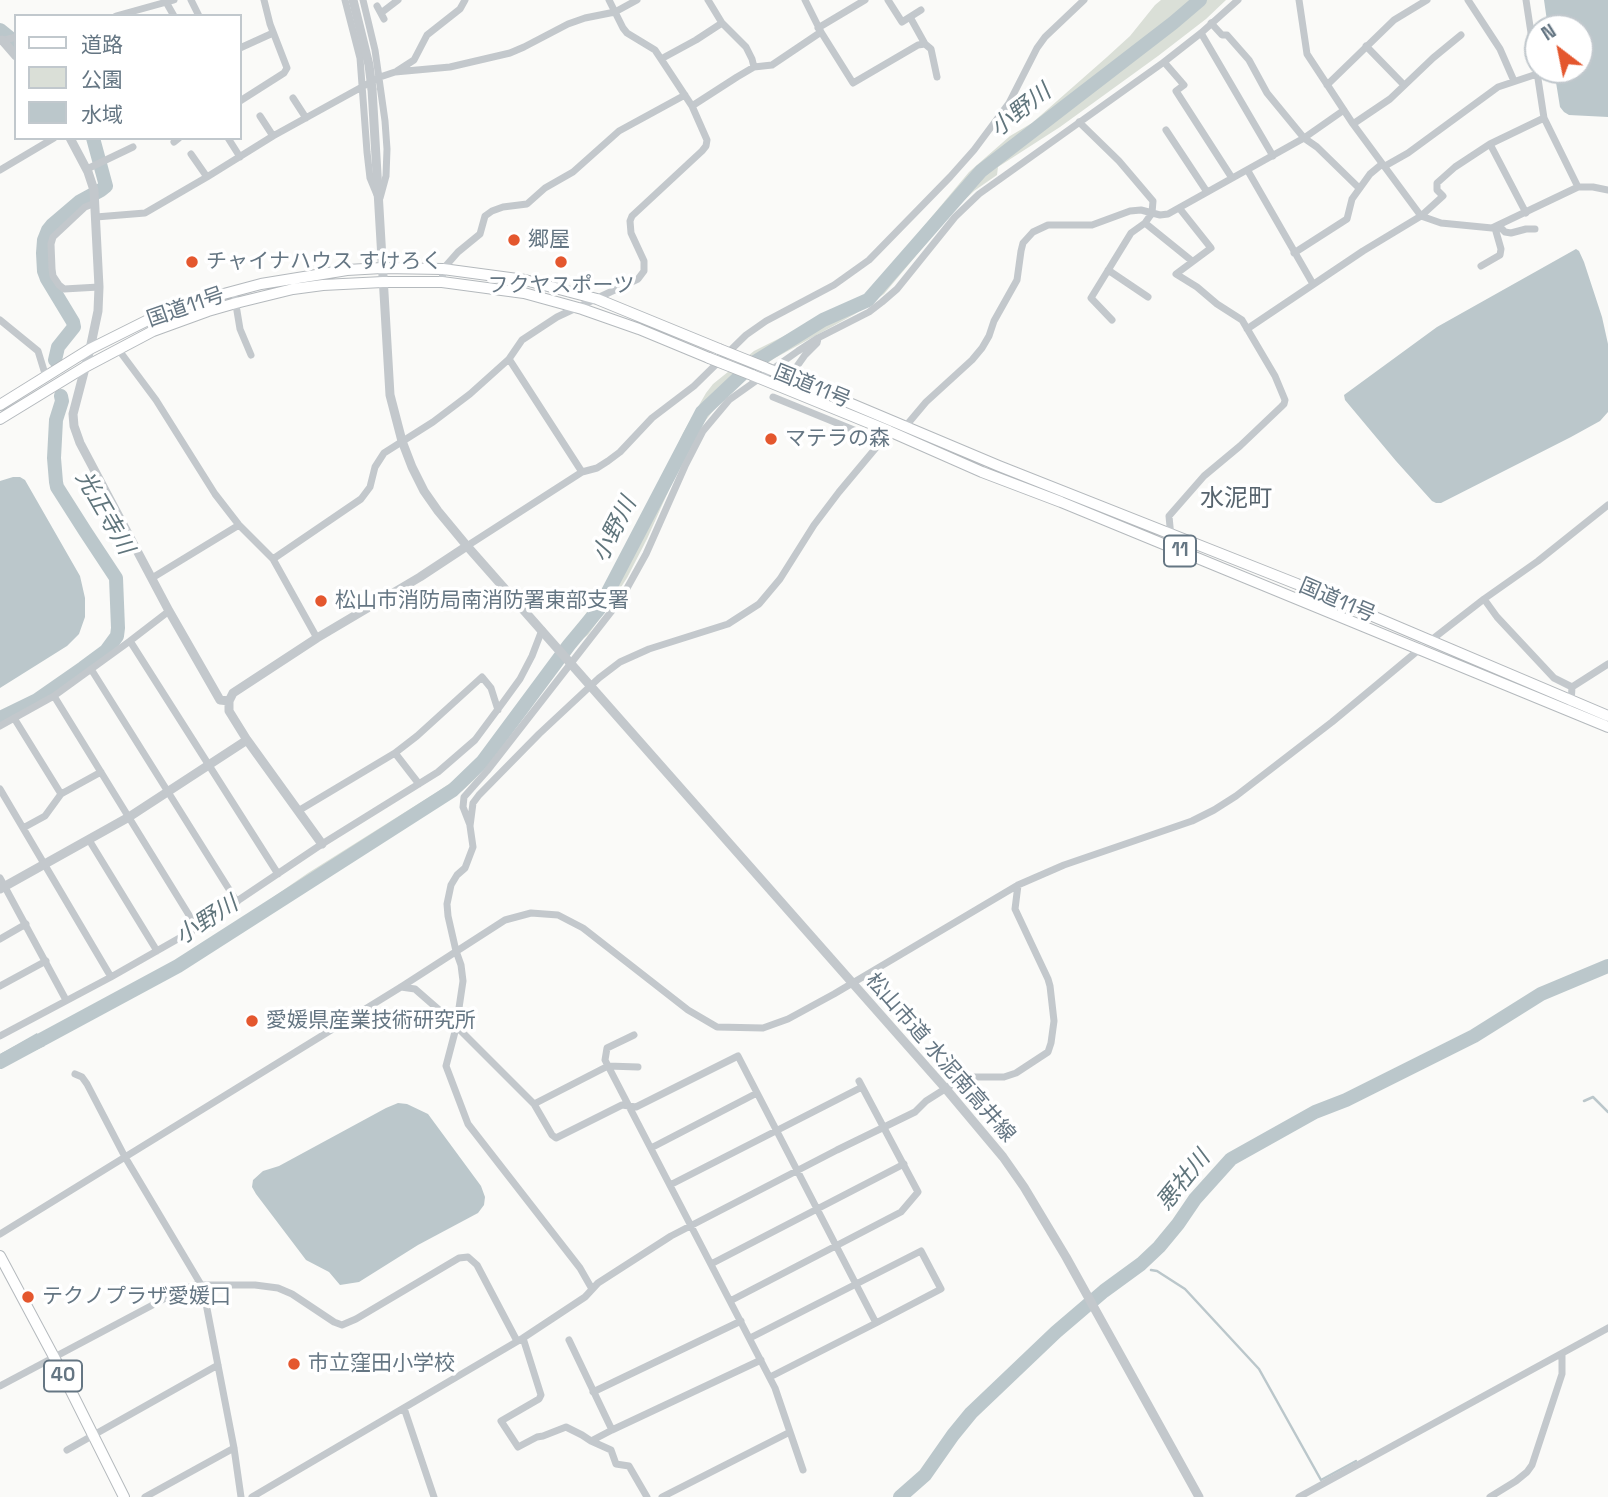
<!DOCTYPE html>
<meta charset="utf-8">
<style>
body{margin:0}
#map{position:relative;width:1608px;height:1497px;overflow:hidden;background:#fafaf8;font-family:"Space Grotesk","Noto Sans JP",sans-serif}
canvas{display:block}
.legend{position:absolute;left:14px;top:14px;width:228px;height:126px;box-sizing:border-box;background:#fff;border:2px solid #c1c8cd;margin:0;padding:9px 12px;list-style:none;font-size:21px;color:#657683}
.legend li{display:flex;align-items:center;gap:14px;height:35px}
.legend b{width:35px;border:2px solid #c1c8cd}
.north{position:absolute;left:1524px;top:14px;width:70px;height:70px;box-sizing:border-box;background:#fff;border:2px solid #c1c8cd;border-radius:50%;rotate:328deg;font-size:19px;font-weight:700;line-height:28px;text-align:center;color:#657683}
.north::after{content:'';display:block;margin:auto;width:24px;height:32px;background:#e4572e;clip-path:polygon(50% 0,100% 100%,50% 72%,0 100%)}
</style>
<div id="map">
<canvas width="1608" height="1497"></canvas>
<ul class="legend">
<li><b style="height:9px;background:#fff"></b>道路</li>
<li><b style="height:19px;background:#dadfd7"></b>公園</li>
<li><b style="height:19px;background:#bbc7cb"></b>水域</li>
</ul>
<div class="north">N</div>
</div>
<script>
const ctx = document.querySelector('canvas').getContext('2d');
ctx.lineJoin = 'round';
function fill(path, color) { ctx.fillStyle = color; ctx.fill(path, 'evenodd'); }
const toPath = rows => new Path2D(rows.map(r => 'M' + r).join(''));
function stroke(path, color, width, dash) { ctx.strokeStyle = color; ctx.lineWidth = width; ctx.lineCap = dash ? 'butt' : 'round'; ctx.setLineDash(dash || []); ctx.stroke(path); }
function write(font, color, halo, rows, align = 'center') {
  ctx.font = font + ' "Space Grotesk","Noto Sans JP",sans-serif'; ctx.lineWidth = 7; ctx.setLineDash([]); ctx.textBaseline = 'middle'; ctx.strokeStyle = halo; ctx.fillStyle = color; for (const [text, x, y, turn = 0] of rows) {
    ctx.save(); ctx.translate(x, y); ctx.rotate((+turn || 0) * Math.PI / 180); ctx.textAlign = isNaN(turn) ? turn : align; if (halo) ctx.strokeText(text, 0, 0); ctx.fillText(text, 0, 0); ctx.restore();
  }
}
fill(toPath([
 [1161,0,1226,0,1206,19,1158,56,1060,127,998,167,997,175,974,191,956,208,884,294,855,314,775,358,736,384,723,398,692,438,647,539,627,578,614,598,588,635,581,640,475,779,463,790,325,875,217,948,154,985,44,1044,38,1035,171,963,256,909,308,873,437,792,456,779,473,764,497,735,614,575,637,533,639,523,642,523,683,433,706,393,713,384,754,351,854,301,872,290,888,274,909,244,969,172,1010,136,1032,123,1107,57,1130,36,1155,5]
]), '#dadfd7');
fill(toPath([
 [1544,0,1608,0,1608,117,1569,115,1564,112,1560,107,1554,70,1580,70,1580,28,1548,28],
 [1576,249,1579,251,1584,262,1602,317,1608,344,1608,412,1600,421,1571,437,1441,503,1436,503,1432,501,1396,461,1345,400,1344,395,1437,327],
 [13,477,20,477,25,480,80,576,85,598,85,617,79,634,67,646,0,688,0,481],
 [37,1033,45,1046,0,1066,0,1054],
 [398,1103,407,1104,428,1114,481,1186,485,1197,484,1205,478,1213,418,1245,359,1282,340,1285,329,1272,306,1260,256,1194,252,1187,253,1180,263,1171,279,1166,386,1108]
]), '#bbc7cb');
stroke(toPath([
 [1584,1101,1593,1097,1608,1112],
 [1151,1270,1157,1271,1185,1289,1259,1369,1321,1480,1356,1461]
]), '#bbc7cb', 2.5);
stroke(toPath([
 [0,30,16,43],
 [55,360,58,347,74,327,73,322,47,279,44,271,43,253,44,240,48,230,52,225,79,202,101,190,106,186,93,138],
 [0,718,37,700,83,668,106,651,117,636,118,628,116,578,85,531,57,487,56,482,54,458,56,420,62,401,61,396],
 [0,1062,178,966,453,790,483,761,569,645,599,609,702,412,755,362,823,320,868,300,981,171,1173,23,1200,0],
 [900,1497,925,1475,953,1435,971,1413,1056,1332,1104,1291,1141,1264,1159,1247,1178,1224,1195,1199,1231,1159,1315,1112,1346,1100,1474,1036,1541,994,1608,966]
]), '#bbc7cb', 14);
const primary = toPath([
 [0,1256,54,1357,124,1497]
]);
const trunk = toPath([
 [764,367,999,466,1297,584,1608,716],
 [752,375,889,431,982,472,1061,502,1608,727],
 [0,405,90,349,148,320,173,310,205,299,261,284,347,270,382,268,443,269,525,280,597,299,719,349],
 [0,419,85,367,153,331,208,311,236,303,293,289,323,285,383,282,442,282,524,293,582,309,639,329,709,358]
]);
stroke(primary, '#b5babe', 12);
stroke(trunk, '#b4b9bd', 12);
stroke(toPath([
 [191,0,199,16],
 [345,0,360,58,367,152,370,178,377,195],
 [363,0,375,50,385,121,387,149,386,176,380,198],
 [708,0,722,23,746,47,752,59,754,67],
 [805,0,821,32,853,83,918,45,925,44,931,49,937,77],
 [888,0,902,22,921,10],
 [1299,0,1307,54,1353,124,1421,216,1441,223,1492,228,1578,187,1593,187,1608,190],
 [1468,0,1500,49,1514,81],
 [1526,0,1544,118,1578,187],
 [166,2,174,16],
 [377,6,384,19],
 [381,13,398,0],
 [116,16,174,0],
 [910,17,925,44],
 [1211,23,1222,35,1227,35,1249,60,1267,93,1304,138,1317,147,1359,188],
 [818,28,865,0],
 [1201,33,1273,156],
 [1,41,16,37],
 [1366,46,1404,85],
 [240,48,273,33],
 [661,59,696,40,722,23],
 [1164,62,1184,85,1176,91,1232,178],
 [397,71,414,60,427,35,460,9,465,0],
 [1327,85,1394,20,1427,0],
 [293,98,306,118],
 [240,101,284,73,287,68,270,24,264,0],
 [692,106,737,77,754,67,772,65,821,32],
 [260,116,273,136],
 [1079,122,1119,161,1153,201,1152,213,1145,223,1131,233,1091,298,1112,320],
 [1353,124,1390,99,1433,58,1461,35],
 [1166,130,1207,192],
 [228,138,240,157],
 [174,142,179,138],
 [1490,144,1526,213],
 [191,154,207,177],
 [1385,166,1408,153,1498,87,1537,74],
 [87,169,133,147],
 [0,170,54,138],
 [1248,171,1313,284],
 [95,203,85,207,53,237,51,244,52,269,53,276,59,285,64,289,99,287],
 [96,217,145,213,207,177,273,136,380,77,395,72,450,67,510,53,524,47,568,24,585,18,615,12,637,0],
 [1145,223,1192,261],
 [1499,226,1505,232,1511,233,1526,229,1535,229],
 [1294,253,1347,219,1352,199,1370,174,1382,164],
 [1481,266,1500,255,1501,249,1495,228],
 [1108,270,1148,297],
 [442,282,443,269,458,252,480,234,485,216,492,211,503,207,527,204,545,188,573,172,619,131,685,95],
 [235,299,240,329,251,355],
 [0,320,38,351,46,377],
 [1247,329,1363,251,1421,216,1443,196,1437,190,1437,183,1455,167,1490,144,1544,118],
 [118,349,156,400,215,494,239,525,273,559,317,638],
 [509,359,582,472],
 [795,369,805,355,817,343,818,339],
 [773,397,881,441],
 [905,427,926,402,972,360,982,348,989,336,994,321,1017,280,1021,251,1023,243,1033,232,1048,225,1092,225,1130,211,1141,210,1160,215,1168,214,1304,138,1344,110],
 [467,546,582,472,597,468,608,461,620,452,652,418,694,386,746,335,766,321,834,285,869,260,950,177,974,150,1009,103,1037,48,1045,37,1084,0],
 [1172,548,1169,516,1204,476,1240,446,1281,407,1284,404,1285,400,1275,376,1242,320,1217,304,1197,287,1176,274,1211,248,1180,209],
 [273,559,361,499,370,487,375,467,384,453,433,422,470,394,509,359,522,340,557,317,638,279,644,271,644,261,631,233,630,221,632,216,702,151,706,146,707,140,692,106,661,59,655,50,627,33,623,28,609,0],
 [152,578,239,525],
 [1484,599,1497,617,1554,678,1572,687],
 [130,641,278,874],
 [1430,641,1484,599,1538,561,1608,505],
 [91,669,237,902],
 [54,696,197,928],
 [1571,703,1572,687,1608,664],
 [14,718,61,794],
 [0,726,54,696,130,641,169,611],
 [395,753,419,784],
 [0,789,111,977],
 [298,811,395,753,417,736,482,677,491,688,498,710],
 [470,825,463,807,464,797,487,771,621,599,646,554,685,466,703,431,729,400,798,351,818,338,869,312,882,302,897,289,955,217,979,194,1164,62,1201,33,1238,0],
 [23,828,45,816,61,794,101,772],
 [89,840,157,951],
 [0,878,66,1000],
 [0,939,26,924],
 [0,986,46,961],
 [401,987,415,989,446,1016,534,1104,552,1135,556,1138,622,1105,636,1107,738,1056,876,1323,770,1377],
 [634,1035,607,1048,605,1060,775,1388,803,1470],
 [0,1036,111,977,197,928,322,844,438,772,475,740,504,701,520,679,532,656,542,630],
 [75,1074,82,1077,87,1084,125,1157,203,1288,234,1448,241,1497],
 [534,1104,608,1066,638,1067],
 [651,1148,757,1093],
 [670,1185,862,1087],
 [0,1234,401,987,505,920,531,913,558,915,583,928,688,1010,717,1027,763,1028,788,1019,834,994,1018,885,1064,865,1192,821,1214,810,1236,796,1332,722,1421,648],
 [711,1264,904,1164],
 [592,1289,580,1268,468,1124,446,1066,456,1028,463,981,461,965,456,951,448,916,447,904,451,885,457,875,465,868,473,847,470,826,473,803,479,795,539,734,599,678,620,662,649,649,728,624,759,604,780,579,814,525,839,492,890,431],
 [730,1301,901,1212,918,1192,859,1081],
 [523,1338,541,1395,539,1399,501,1421,518,1447,537,1437,543,1436,566,1427,582,1435,591,1441,611,1450,616,1464,629,1466,647,1497],
 [750,1338,921,1251,941,1289,876,1323],
 [569,1340,612,1430,761,1360],
 [0,1386,179,1291,195,1285,255,1285,278,1288,292,1294,334,1322,342,1325,356,1319,459,1258,468,1257,477,1265,517,1341],
 [593,1392,741,1321],
 [404,1408,434,1497],
 [591,1441,612,1430],
 [67,1450,218,1365],
 [145,1497,234,1448],
 [252,1497,523,1338,585,1297,598,1283,671,1236,837,1150,915,1112,926,1101,956,1082,971,1077,1004,1077,1016,1073,1048,1052,1051,1043,1054,1021,1050,986,1048,979,1015,909,1018,885],
 [662,1497,790,1432],
 [1299,1497,1608,1328],
 [1490,1497,1516,1481,1527,1472,1532,1465,1562,1374,1562,1355]
]), '#c3c8cc', 7);
stroke(toPath([
 [2,40,16,56],
 [372,89,390,395,402,441,412,467,424,491,438,511,467,546,946,1089,1003,1157,1024,1187,1066,1257,1199,1497],
 [70,138,88,172,94,190,99,287,98,311,90,349,73,414,74,426,80,443,169,611,220,700,229,701],
 [322,844,247,740,229,711,229,701,233,693,317,638,420,577,467,546],
 [0,889,129,817,247,740]
]), '#c3c8cc', 9);
stroke(primary, '#fff', 10);
stroke(trunk, '#fff', 10);
const trunkBridge = toPath([
 [719,349,764,367],
 [709,358,752,375]
]);
stroke(trunkBridge, '#b4b9bd', 12, []);
stroke(toPath([
 [353,0,369,65,372,89]
]), '#c3c8cc', 9);
stroke(trunkBridge, '#fff', 10);
for (const [x, y, r, color] of [
 [514,240,7,"#e4572e"],
 [192,262,7,"#e4572e"],
 [561,262,7,"#e4572e"],
 [771,439,7,"#e4572e"],
 [321,601,7,"#e4572e"],
 [252,1021,7,"#e4572e"],
 [28,1297,7,"#e4572e"],
 [294,1364,7,"#e4572e"]
]) { const dot = new Path2D(); dot.arc(x, y, r, 0, 2 * Math.PI); ctx.fillStyle = color; ctx.fill(dot); stroke(dot, '#fff', 2.5); }
for (const [x, y, w] of [
 [1180,551,32],
 [63,1376,38]
]) { const box = new Path2D(); box.roundRect(x - w / 2, y - 15.5, w, 31, 5); ctx.fillStyle = '#fff'; ctx.fill(box); stroke(box, '#657683', 2); }
write('bold 19px', '#657683', null, [
 ["11",1180,551],
 ["40",63,1376]
]);
write('21px', '#657683', '#fff', [
 ["郷屋",528,240],
 ["チャイナハウス すけろく",206,262],
 ["フクヤスポーツ",561,286,"center"],
 ["マテラの森",785,439],
 ["松山市消防局南消防署東部支署",335,601],
 ["愛媛県産業技術研究所",266,1021],
 ["テクノプラザ愛媛口",42,1297],
 ["市立窪田小学校",308,1364]
], 'left');
write('21px', '#657683', '#fff', [
 ["国道11号",186,308,-19],
 ["国道11号",812,387,22],
 ["国道11号",1337,601,23],
 ["松山市道 水泥南高井線",940,1058,49]
]);
write('italic 23px', '#60757c', '#fff', [
 ["小野川",1021,111,-38],
 ["光正寺川",104,513,60],
 ["小野川",615,530,-63],
 ["小野川",207,921,-33],
 ["悪社川",1184,1181,-51]
]);
write('24px', '#57646e', '#fff', [
 ["水泥町",1236,499]
]);
</script>
